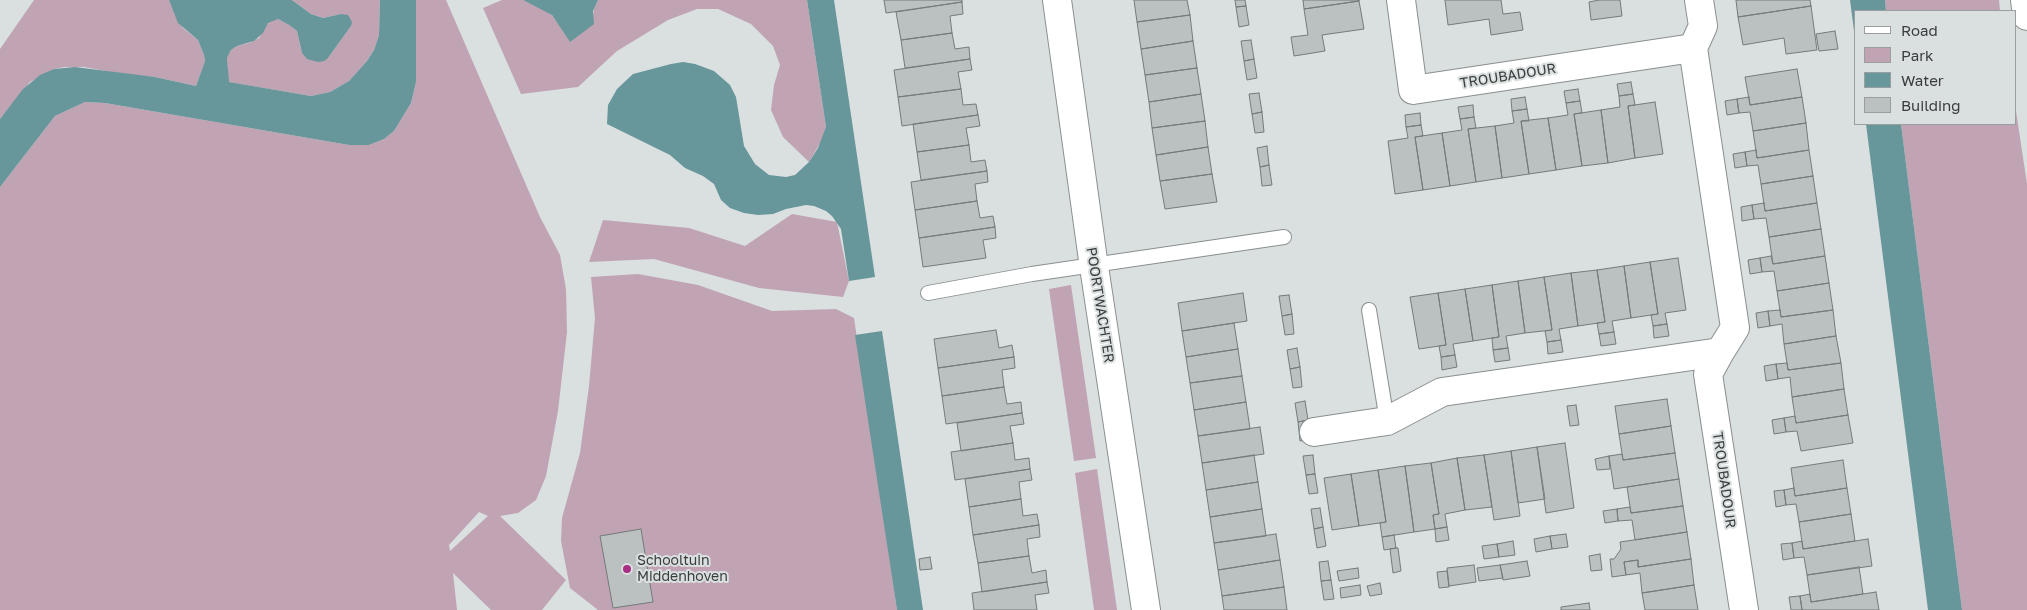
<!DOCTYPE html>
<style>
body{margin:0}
#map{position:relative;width:2027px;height:610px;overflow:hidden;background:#dadfe0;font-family:"Golos Text",sans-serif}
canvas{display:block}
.legend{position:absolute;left:1854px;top:10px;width:162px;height:115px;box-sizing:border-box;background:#dadfe0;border:1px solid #9a9e9f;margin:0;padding:6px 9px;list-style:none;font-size:15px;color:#3b3d3d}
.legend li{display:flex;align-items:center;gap:10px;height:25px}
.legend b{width:25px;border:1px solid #9a9e9f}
</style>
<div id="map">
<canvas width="2027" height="610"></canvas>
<ul class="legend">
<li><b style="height:6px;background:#fff"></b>Road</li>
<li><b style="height:14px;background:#c0a4b4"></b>Park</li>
<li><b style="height:14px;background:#67969b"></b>Water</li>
<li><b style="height:14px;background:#bbc0c0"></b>Building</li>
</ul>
</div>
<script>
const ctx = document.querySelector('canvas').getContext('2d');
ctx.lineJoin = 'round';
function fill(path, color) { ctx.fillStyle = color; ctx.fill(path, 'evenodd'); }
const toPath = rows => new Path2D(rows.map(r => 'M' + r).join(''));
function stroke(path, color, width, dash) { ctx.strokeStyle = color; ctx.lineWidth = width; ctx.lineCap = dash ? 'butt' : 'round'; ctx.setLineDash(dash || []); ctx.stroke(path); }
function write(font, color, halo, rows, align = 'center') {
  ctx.font = font + ' "Golos Text",sans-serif'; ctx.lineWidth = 4; ctx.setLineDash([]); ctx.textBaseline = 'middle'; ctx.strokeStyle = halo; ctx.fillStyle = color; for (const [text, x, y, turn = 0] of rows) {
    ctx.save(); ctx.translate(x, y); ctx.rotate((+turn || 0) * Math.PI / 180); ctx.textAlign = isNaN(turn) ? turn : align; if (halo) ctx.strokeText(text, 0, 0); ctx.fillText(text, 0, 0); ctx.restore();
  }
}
fill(toPath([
 [34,0,169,0,183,28,198,40,204,55,205,61,196,86,155,77,128,75,84,67,65,67,54,69,30,82,0,119,0,49],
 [292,0,380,0,379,35,374,50,367,61,349,81,330,92,311,96,228,82,227,58,231,50,237,46,249,43,259,38,268,23,272,20,278,19,289,25,297,31,302,53,328,58,351,26,341,14,323,18,311,14],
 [416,0,446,0,540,217,560,255,566,289,567,332,558,411,546,476,536,500,518,513,500,516,566,580,542,610,491,610,453,573,457,610,0,610,0,187,55,116,85,102,105,103,349,145,369,145,384,139,394,131,411,103,416,82],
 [479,512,488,516,450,551,449,545],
 [502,0,523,0,543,9,552,15,570,41,593,17,594,8,598,0,807,0,826,127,822,140,809,162,783,137,771,110,774,85,780,65,773,46,751,24,718,9,697,9,668,20,617,51,578,87,521,94,483,8],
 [1885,0,1999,0,2000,11,1886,11],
 [2016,111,2027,184,2027,610,1962,610,1901,124,2016,124],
 [792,214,837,222,849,281,843,297,759,288,654,259,589,262,603,220,689,228,745,246],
 [638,274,698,285,772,311,836,309,854,318,897,610,598,610,570,588,561,541,562,518,580,453,589,386,595,318,591,277],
 [1071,285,1096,458,1074,461,1049,289],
 [1097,469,1117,610,1094,610,1075,473]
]), '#c0a4b4');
fill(toPath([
 [169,0,292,0,311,14,323,18,341,14,348,15,352,22,351,26,328,58,324,61,318,62,307,59,302,53,297,31,289,25,278,19,268,23,263,33,254,41,237,46,231,50,227,58,229,82,311,96,330,92,349,81,367,61,374,50,379,35,380,0,416,0,416,82,411,103,394,131,384,139,369,145,349,145,105,103,85,102,55,116,0,187,0,119,23,89,40,75,54,69,75,67,155,77,196,86,205,61,204,55,198,40,178,23],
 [523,0,598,0,593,11,594,24,570,42,552,15],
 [807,0,834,0,875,277,849,281,841,229,832,216,826,211,814,206,806,205,786,209,773,214,758,215,744,213,730,208,721,200,714,184,703,176,685,168,670,155,607,124,608,105,617,89,633,74,671,64,683,62,695,64,714,71,730,85,736,97,744,146,755,164,769,175,786,177,795,175,809,162,818,148,826,127],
 [1850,0,1885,0,1886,11,1856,11,1856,46],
 [1866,124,1901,124,1962,610,1928,610],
 [882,331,923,610,897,610,855,335]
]), '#67969b');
const building = toPath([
 [884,0,962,0,962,2,886,13,884,0],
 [1134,0,1187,0,1190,15,1137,22,1134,0],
 [1235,0,1245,0,1246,6,1236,7,1235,0],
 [1303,0,1359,0,1359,1,1304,9,1303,0],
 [1445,0,1501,0,1503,14,1520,12,1523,30,1491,35,1489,19,1448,25,1445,0],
 [1599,0,1620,0,1622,16,1591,20,1589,2,1599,0],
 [1736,0,1810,0,1811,6,1738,17,1736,0],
 [1359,1,1364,29,1322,35,1325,51,1294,56,1291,37,1308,35,1304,9,1359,1],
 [962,2,963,14,950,16,952,33,901,40,896,12,962,2],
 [1246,6,1249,25,1239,27,1236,7,1246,6],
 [1811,6,1817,50,1786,54,1784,38,1743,45,1738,17,1811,6],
 [1190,15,1193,41,1141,49,1137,22,1190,15],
 [1835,31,1838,49,1819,51,1816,34,1835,31],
 [952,33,955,49,969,47,970,59,905,68,901,40,952,33],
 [1251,40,1254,59,1244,61,1241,41,1251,40],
 [1193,41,1197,68,1145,75,1141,49,1193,41],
 [970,59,972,70,958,72,961,89,898,97,894,70,970,59],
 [1254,59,1257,78,1247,80,1244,61,1254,59],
 [1197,68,1201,94,1149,102,1145,75,1197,68],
 [1797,69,1802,97,1750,105,1745,77,1797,69],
 [1631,82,1633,94,1619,96,1617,84,1631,82],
 [961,89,963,105,976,104,978,115,902,126,898,97,961,89],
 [1578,89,1580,101,1566,103,1564,91,1578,89],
 [1259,93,1262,112,1252,114,1249,94,1259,93],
 [1201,94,1205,121,1152,128,1149,102,1201,94],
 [1633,94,1635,105,1628,106,1635,158,1608,163,1601,110,1620,107,1619,96,1633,94],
 [1525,97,1527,109,1512,111,1511,99,1525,97],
 [1749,97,1750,105,1802,97,1806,123,1753,131,1750,112,1739,113,1737,99,1749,97],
 [1737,99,1739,113,1727,115,1725,101,1737,99],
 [1580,101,1582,113,1574,114,1582,166,1556,170,1548,118,1568,115,1566,103,1580,101],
 [1655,102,1663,154,1635,158,1628,106,1655,102],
 [1473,105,1474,117,1460,119,1458,107,1473,105],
 [1527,109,1529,121,1521,121,1529,174,1502,178,1495,126,1514,123,1512,111,1527,109],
 [1601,110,1608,163,1582,166,1574,114,1601,110],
 [1262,112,1264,132,1255,133,1252,114,1262,112],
 [1420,113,1421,125,1406,127,1405,115,1420,113],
 [978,115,980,126,966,128,969,145,917,152,913,124,978,115],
 [1474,117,1476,128,1468,129,1476,182,1450,186,1442,133,1462,130,1460,119,1474,117],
 [1548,118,1556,170,1529,174,1521,121,1548,118],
 [1205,121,1208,147,1156,155,1152,128,1205,121],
 [1806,123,1809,150,1757,158,1753,131,1806,123],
 [1421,125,1423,136,1415,137,1423,190,1395,194,1388,141,1408,138,1406,127,1421,125],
 [1495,126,1502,178,1476,182,1468,129,1495,126],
 [1442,133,1450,186,1423,190,1415,137,1442,133],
 [969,145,971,162,985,160,987,171,921,180,917,152,969,145],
 [1267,146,1269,165,1260,167,1257,148,1267,146],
 [1208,147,1212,174,1160,181,1156,155,1208,147],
 [1756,150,1757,158,1809,150,1813,176,1761,184,1758,165,1747,166,1745,152,1756,150],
 [1745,152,1747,166,1735,168,1733,154,1745,152],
 [1269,165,1272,185,1262,186,1260,167,1269,165],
 [987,171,988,182,975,184,977,201,915,210,911,182,987,171],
 [1212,174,1217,202,1165,209,1160,181,1212,174],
 [1813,176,1817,203,1765,211,1761,184,1813,176],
 [977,201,980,218,993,216,995,227,919,238,915,210,977,201],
 [1764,203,1765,211,1817,203,1821,229,1769,237,1766,218,1754,219,1752,205,1764,203],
 [1752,205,1754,219,1742,221,1741,207,1752,205],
 [995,227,996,238,983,240,986,258,923,267,919,238,995,227],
 [1821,229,1825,256,1773,264,1769,237,1821,229],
 [1771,256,1773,264,1825,256,1829,283,1777,291,1774,271,1762,272,1760,258,1771,256],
 [1678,258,1686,310,1665,313,1667,324,1653,326,1651,315,1658,314,1650,262,1678,258],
 [1760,258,1762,272,1750,274,1748,260,1760,258],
 [1650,262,1658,314,1631,318,1624,266,1650,262],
 [1624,266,1631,318,1612,321,1614,332,1599,334,1597,323,1605,322,1597,270,1624,266],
 [1597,270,1605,322,1578,326,1571,273,1597,270],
 [1571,273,1578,326,1559,329,1561,340,1547,342,1545,331,1552,330,1544,277,1571,273],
 [1544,277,1552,330,1525,333,1518,281,1544,277],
 [1518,281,1525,333,1506,336,1508,348,1493,350,1492,338,1499,337,1492,285,1518,281],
 [1829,283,1833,310,1781,317,1777,291,1829,283],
 [1492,285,1499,337,1473,341,1465,289,1492,285],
 [1465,289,1473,341,1453,344,1455,355,1441,357,1439,346,1446,345,1438,293,1465,289],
 [1243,293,1247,321,1182,331,1178,303,1243,293],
 [1438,293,1446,345,1419,349,1410,297,1438,293],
 [1289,295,1292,314,1282,316,1279,296,1289,295],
 [1780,310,1781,317,1833,310,1836,336,1784,344,1782,324,1770,326,1768,311,1780,310],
 [1768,311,1770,326,1758,328,1756,313,1768,311],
 [1292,314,1294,334,1285,335,1282,316,1292,314],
 [1234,323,1238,349,1186,357,1182,331,1234,323],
 [1667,324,1669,336,1654,338,1653,326,1667,324],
 [996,330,999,348,1012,345,1014,357,938,368,934,339,996,330],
 [1614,332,1616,344,1601,346,1599,334,1614,332],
 [1836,336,1841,363,1788,370,1784,344,1836,336],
 [1561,340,1563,352,1548,354,1547,342,1561,340],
 [1297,348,1300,367,1290,369,1287,350,1297,348],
 [1508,348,1510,360,1495,362,1493,350,1508,348],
 [1238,349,1242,376,1190,383,1186,357,1238,349],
 [1455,355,1457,367,1442,370,1441,357,1455,355],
 [1014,357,1015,368,1002,370,1004,387,942,396,938,368,1014,357],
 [1787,363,1788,370,1841,363,1844,389,1792,397,1790,377,1778,379,1776,364,1787,363],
 [1776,364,1778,379,1766,381,1764,366,1776,364],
 [1300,367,1302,387,1293,388,1290,369,1300,367],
 [1242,376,1246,402,1194,410,1190,383,1242,376],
 [1004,387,1007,404,1021,402,1022,413,946,424,942,396,1004,387],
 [1844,389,1848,415,1796,423,1792,397,1844,389],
 [1667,399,1671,426,1619,434,1615,406,1667,399],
 [1305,401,1308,420,1298,422,1295,403,1305,401],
 [1246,402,1250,429,1198,436,1194,410,1246,402],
 [1576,405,1579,425,1570,426,1567,406,1576,405],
 [1022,413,1024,424,1010,426,1013,443,961,451,957,423,1022,413],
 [1848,415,1853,443,1801,451,1797,431,1786,432,1784,418,1795,416,1796,423,1848,415],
 [1784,418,1786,432,1774,434,1772,420,1784,418],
 [1308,420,1310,439,1300,441,1298,422,1308,420],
 [1671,426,1675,453,1623,460,1619,434,1671,426],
 [1260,427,1264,454,1202,463,1198,436,1260,427],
 [1013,443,1015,460,1029,458,1030,469,955,480,951,452,1013,443],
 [1565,443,1574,508,1546,513,1537,447,1565,443],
 [1537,447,1545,499,1518,503,1511,451,1537,447],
 [1511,451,1520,516,1494,520,1484,455,1511,451],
 [1675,453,1679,479,1614,489,1609,456,1622,454,1623,460,1675,453],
 [1254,455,1258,482,1206,490,1202,463,1254,455],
 [1313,455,1315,474,1306,475,1303,456,1313,455],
 [1484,455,1492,507,1465,510,1457,458,1484,455],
 [1609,456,1610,469,1597,470,1595,459,1609,456],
 [1457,458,1465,510,1445,514,1447,527,1435,529,1433,515,1439,514,1431,463,1457,458],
 [1843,460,1847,488,1795,496,1791,468,1843,460],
 [1431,463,1439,514,1433,515,1435,529,1414,532,1405,466,1431,463],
 [1405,466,1414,532,1382,537,1380,523,1386,522,1378,470,1405,466],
 [1030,469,1032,480,1019,482,1021,499,969,507,965,479,1030,469],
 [1378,470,1386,522,1359,526,1351,474,1378,470],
 [1315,474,1318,493,1309,494,1306,475,1315,474],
 [1351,474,1359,526,1332,530,1324,478,1351,474],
 [1679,479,1683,506,1631,513,1627,487,1679,479],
 [1258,482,1262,509,1210,517,1206,490,1258,482],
 [1794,488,1795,496,1847,488,1851,514,1799,522,1796,504,1786,505,1784,490,1794,488],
 [1784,490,1786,505,1776,507,1774,491,1784,490],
 [1021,499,1023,516,1037,514,1039,525,973,535,969,507,1021,499],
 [1683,506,1687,532,1635,540,1632,520,1618,521,1617,509,1630,507,1631,513,1683,506],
 [1320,508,1323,527,1314,529,1311,509,1320,508],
 [1262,509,1266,536,1214,543,1210,517,1262,509],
 [1617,509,1618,521,1605,523,1603,511,1617,509],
 [1851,514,1855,541,1803,549,1799,522,1851,514],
 [1039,525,1040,537,1027,539,1029,556,978,563,973,535,1039,525],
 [1323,527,1326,546,1317,548,1314,529,1323,527],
 [1447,527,1449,540,1436,542,1435,529,1447,527],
 [641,529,653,602,613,608,600,536,641,529],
 [1687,532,1691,559,1638,567,1638,560,1624,562,1626,575,1612,577,1610,559,1614,559,1621,549,1620,542,1687,532],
 [1276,534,1280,560,1218,570,1214,543,1276,534],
 [1566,534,1568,547,1552,549,1550,536,1566,534],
 [1394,535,1396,548,1384,550,1382,537,1394,535],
 [1550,536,1552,549,1536,552,1534,539,1550,536],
 [1868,539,1872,566,1807,575,1804,557,1794,558,1792,543,1802,541,1803,549,1868,539],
 [1513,541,1515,555,1499,557,1497,544,1513,541],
 [1792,543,1794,558,1783,560,1781,544,1792,543],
 [1497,544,1499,557,1484,559,1482,546,1497,544],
 [1396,548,1398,548,1401,571,1393,573,1390,549,1396,548],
 [1600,554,1602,570,1591,571,1589,556,1600,554],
 [1029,556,1032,573,1046,570,1047,582,982,592,978,563,1029,556],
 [930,557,932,569,920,570,919,559,930,557],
 [1691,559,1694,585,1642,593,1640,573,1626,575,1624,562,1638,560,1638,567,1691,559],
 [1280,560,1284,587,1222,596,1218,570,1280,560],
 [1328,561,1331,580,1321,581,1319,562,1328,561],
 [1527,561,1530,576,1503,580,1500,565,1527,561],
 [1474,565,1476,582,1449,586,1447,568,1474,565],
 [1500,565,1503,578,1479,581,1477,568,1500,565],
 [1859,567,1863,594,1811,602,1807,575,1859,567],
 [1358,568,1359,578,1339,581,1337,571,1358,568],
 [1447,571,1449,587,1439,588,1437,572,1447,571],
 [1331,580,1334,599,1324,600,1321,581,1331,580],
 [1047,582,1049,593,1035,595,1037,610,974,610,972,593,1047,582],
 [1380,583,1382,594,1370,596,1367,586,1380,583],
 [1360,585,1361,595,1341,598,1340,588,1360,585],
 [1694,585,1698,610,1645,610,1642,593,1694,585],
 [1284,587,1287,610,1224,610,1222,596,1284,587],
 [1876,592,1879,610,1802,610,1800,596,1810,594,1811,602,1876,592],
 [1800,596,1802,610,1791,610,1789,597,1800,596],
 [1589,603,1590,610,1561,610,1561,607,1589,603]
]);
fill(building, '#bbc0c0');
stroke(building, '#757a7a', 1);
const lane = toPath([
 [928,293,1032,274,1284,237],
 [1369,310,1387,421]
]);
const street = toPath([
 [1057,0,1093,260,1146,610],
 [1401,0,1413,90,1693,48],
 [1699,0,1703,26,1693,48,1735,328,1720,352,1708,374,1744,610],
 [1314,432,1387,421,1442,392,1720,352]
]);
const primary = toPath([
 [2025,0,2027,16]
]);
stroke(lane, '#8a8f8f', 16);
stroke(street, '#8a8f8f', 30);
stroke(primary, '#8a8f8f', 30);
stroke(lane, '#fff', 14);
stroke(street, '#fff', 28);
stroke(primary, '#fff', 28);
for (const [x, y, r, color] of [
 [627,569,5,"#a82e82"]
]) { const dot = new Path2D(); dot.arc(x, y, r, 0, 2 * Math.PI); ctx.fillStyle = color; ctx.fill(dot); stroke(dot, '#dadfe0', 2); }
write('14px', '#3b3d3d', '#dadfe0', [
 ["TROUBADOUR",1508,76,-9],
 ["POORTWACHTER",1100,305,81],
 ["TROUBADOUR",1724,480,82]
]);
write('14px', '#3b3d3d', '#dadfe0', [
 ["Schooltuin",637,561],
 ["Middenhoven",637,577]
], 'left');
</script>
